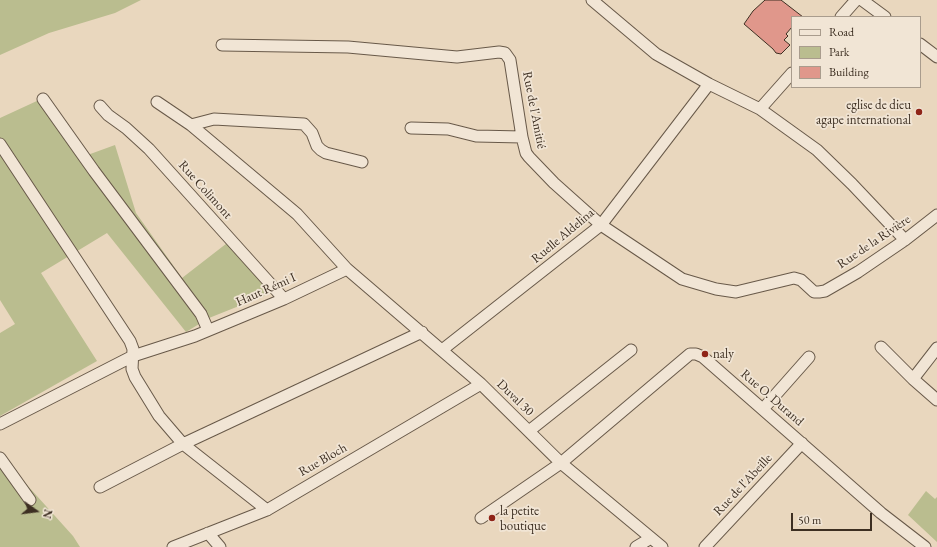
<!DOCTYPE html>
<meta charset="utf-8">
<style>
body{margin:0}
#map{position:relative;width:937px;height:547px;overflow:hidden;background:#e9d7be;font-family:"EB Garamond",serif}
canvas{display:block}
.legend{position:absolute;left:791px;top:16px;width:130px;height:72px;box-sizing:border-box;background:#f1e5d5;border:1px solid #a99c8d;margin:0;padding:5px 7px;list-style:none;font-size:12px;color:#3d2f22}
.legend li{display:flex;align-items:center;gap:8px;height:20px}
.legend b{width:20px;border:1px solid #a99c8d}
.north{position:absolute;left:16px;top:491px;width:40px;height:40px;-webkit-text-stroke:3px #f1e5d5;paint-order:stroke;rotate:104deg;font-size:11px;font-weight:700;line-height:16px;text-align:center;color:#3d2f22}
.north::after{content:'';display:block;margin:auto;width:14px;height:18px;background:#3d2f22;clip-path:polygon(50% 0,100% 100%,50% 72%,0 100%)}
.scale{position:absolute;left:791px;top:513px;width:81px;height:18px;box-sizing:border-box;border:2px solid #3d2f22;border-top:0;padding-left:5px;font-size:12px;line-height:14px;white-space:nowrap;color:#3d2f22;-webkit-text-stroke:3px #f1e5d5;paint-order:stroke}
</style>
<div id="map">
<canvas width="937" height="547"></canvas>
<ul class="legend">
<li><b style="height:5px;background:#f1e5d5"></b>Road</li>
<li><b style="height:11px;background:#babd8f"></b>Park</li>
<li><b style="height:11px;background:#e0978b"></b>Building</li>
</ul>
<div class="north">N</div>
<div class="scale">50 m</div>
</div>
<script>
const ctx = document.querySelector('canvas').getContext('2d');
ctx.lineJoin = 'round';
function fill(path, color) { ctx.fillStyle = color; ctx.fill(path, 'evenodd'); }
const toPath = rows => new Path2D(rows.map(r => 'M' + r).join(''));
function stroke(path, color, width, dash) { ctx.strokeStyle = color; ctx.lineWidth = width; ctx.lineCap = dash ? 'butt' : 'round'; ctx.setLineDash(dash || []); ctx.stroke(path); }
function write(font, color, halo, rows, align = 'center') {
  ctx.font = font + ' "EB Garamond",serif'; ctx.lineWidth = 3.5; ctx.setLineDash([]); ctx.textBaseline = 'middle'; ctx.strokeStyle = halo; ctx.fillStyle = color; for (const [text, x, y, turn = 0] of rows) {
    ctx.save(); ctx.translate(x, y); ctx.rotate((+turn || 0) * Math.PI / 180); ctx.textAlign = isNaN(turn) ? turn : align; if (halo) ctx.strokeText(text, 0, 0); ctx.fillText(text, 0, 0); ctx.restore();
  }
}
fill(toPath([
 [0,0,141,0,115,13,49,33,0,55],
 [39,100,82,157,115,145,136,213,182,278,231,240,274,292,209,318,186,332,107,233,41,273,97,361,0,416,0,333,15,324,0,300,0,118],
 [0,455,73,536,80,547,0,547],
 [926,491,935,499,937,497,937,542,908,515]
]), '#babd8f');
const building = toPath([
 [765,0,781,0,803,17,792,17,792,27,786,34,788,36,784,40,790,45,781,54,776,53,773,49,744,24,753,11,765,0]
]);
fill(building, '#e0978b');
stroke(building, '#3d2f22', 1);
const street = toPath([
 [592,0,656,54,709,84,760,109,817,150,852,184,905,240],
 [862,0,885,17],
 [841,17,856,0],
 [920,44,937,57],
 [222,45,348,47,457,57,499,52,505,53,510,60,522,137,526,153,529,157,554,183,601,225,682,279,716,289,736,292,794,278,801,280,814,292,819,292,825,291,858,272,905,240,937,215],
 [43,99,94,171,201,314,208,330],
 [157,102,191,125,297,214,347,269,481,384,561,463,662,547],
 [100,106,108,115,126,128,149,149,284,299],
 [760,109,792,73],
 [191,125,214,119,304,124,312,133,317,146,321,150,326,153,362,162],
 [411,128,448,129,476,136,522,137],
 [0,144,130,341,133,349,132,369,135,377,159,416,183,444,267,510],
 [881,347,913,379,937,400],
 [442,350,601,225,709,84],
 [913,379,937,348],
 [763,409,809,357],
 [0,424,133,356,195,336,284,299,347,269],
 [529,431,631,350],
 [0,458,30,500],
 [100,487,183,444,422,332],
 [481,518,561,463,690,354,696,354,703,357,881,513,925,547],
 [208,533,220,547],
 [173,547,267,510,481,384],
 [636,547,651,538],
 [705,547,802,443]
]);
stroke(street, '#685949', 13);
stroke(street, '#f1e5d5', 11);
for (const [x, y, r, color] of [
 [919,112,4,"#8f2418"],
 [705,354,4,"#8f2418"],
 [492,518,4,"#8f2418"]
]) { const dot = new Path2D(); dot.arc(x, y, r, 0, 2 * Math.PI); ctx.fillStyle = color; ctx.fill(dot); stroke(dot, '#f1e5d5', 1.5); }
write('13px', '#3d2f22', '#f1e5d5', [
 ["eglise de dieu",911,105,"right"],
 ["agape international",911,120,"right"],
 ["naly",713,354],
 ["la petite",500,511],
 ["boutique",500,526]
], 'left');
write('13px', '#3d2f22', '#f1e5d5', [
 ["Rue de l'Amitié",534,110,79],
 ["Rue Colimont",205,190,48],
 ["Ruelle Aldelina",563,236,-40],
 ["Rue de la Rivière",874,242,-34],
 ["Haut Rémi I",266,290,-24],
 ["Duval 30",515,398,44],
 ["Rue O. Durand",772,398,41],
 ["Rue Bloch",323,460,-30],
 ["Rue de l'Abeille",743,485,-47]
]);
</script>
